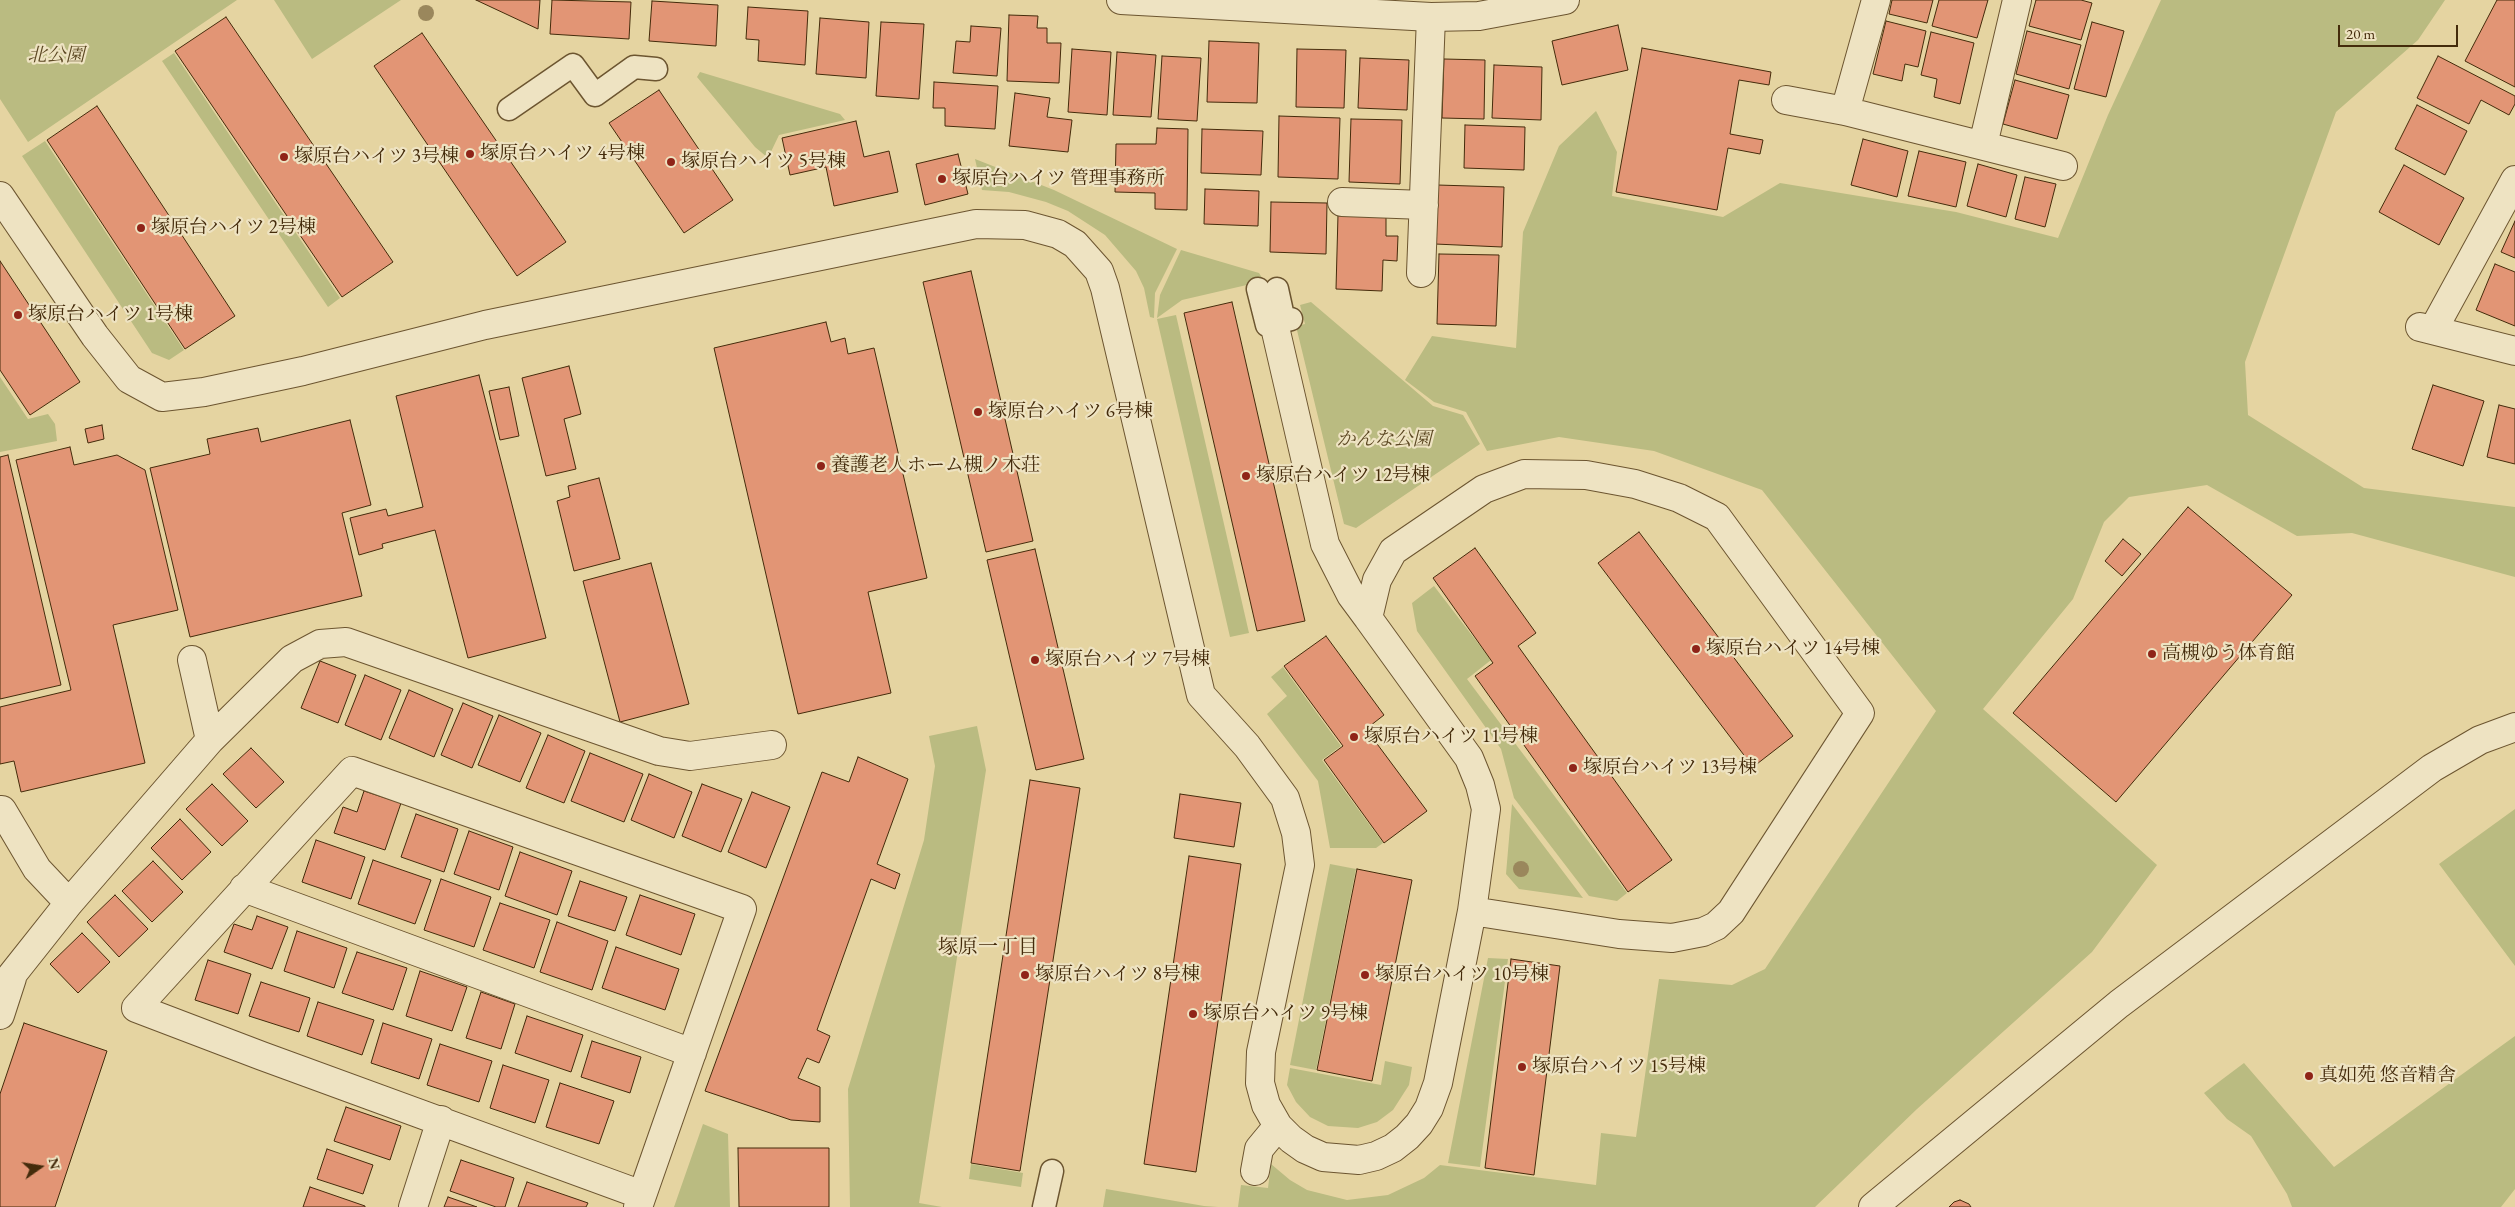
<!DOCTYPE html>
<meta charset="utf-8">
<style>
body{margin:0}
#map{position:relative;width:2515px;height:1207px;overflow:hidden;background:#e5d4a1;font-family:"EB Garamond",serif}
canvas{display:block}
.north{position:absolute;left:15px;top:1142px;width:50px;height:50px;-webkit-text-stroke:4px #eee3c2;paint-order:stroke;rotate:77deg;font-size:14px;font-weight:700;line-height:20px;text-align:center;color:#442b0b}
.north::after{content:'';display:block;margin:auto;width:18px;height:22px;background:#442b0b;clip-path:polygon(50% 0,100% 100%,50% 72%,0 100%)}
.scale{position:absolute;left:2338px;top:25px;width:120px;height:22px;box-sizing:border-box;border:2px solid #442b0b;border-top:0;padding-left:6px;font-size:15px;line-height:18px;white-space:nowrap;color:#442b0b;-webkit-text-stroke:4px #eee3c2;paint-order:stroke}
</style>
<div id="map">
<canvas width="2515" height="1207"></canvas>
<div class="north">N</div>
<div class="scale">20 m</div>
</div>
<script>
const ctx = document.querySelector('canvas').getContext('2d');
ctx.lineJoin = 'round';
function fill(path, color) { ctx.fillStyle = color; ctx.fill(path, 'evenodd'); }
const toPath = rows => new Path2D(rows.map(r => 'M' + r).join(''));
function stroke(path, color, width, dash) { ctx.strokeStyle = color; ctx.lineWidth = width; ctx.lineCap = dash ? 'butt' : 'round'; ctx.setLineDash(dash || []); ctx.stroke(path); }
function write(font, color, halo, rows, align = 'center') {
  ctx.font = font + ' "EB Garamond","Noto Serif JP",serif'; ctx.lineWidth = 4.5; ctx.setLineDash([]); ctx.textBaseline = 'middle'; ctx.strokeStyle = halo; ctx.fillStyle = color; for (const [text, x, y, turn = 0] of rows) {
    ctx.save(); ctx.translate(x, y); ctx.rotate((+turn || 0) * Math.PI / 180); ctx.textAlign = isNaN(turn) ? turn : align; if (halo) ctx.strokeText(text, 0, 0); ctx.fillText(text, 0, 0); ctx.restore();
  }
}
fill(toPath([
 [0,0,237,0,28,142,0,99],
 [274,0,401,0,312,59],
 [2161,0,2445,0,2418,40,2336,112,2245,362,2248,415,2364,488,2515,507,2515,577,2352,533,2297,536,2207,485,2129,497,2104,522,2073,599,1983,709,2157,865,2092,952,1917,1109,1815,1207,1238,1207,1241,1185,1268,1188,1271,1164,1290,1180,1307,1190,1347,1200,1388,1195,1424,1178,1440,1165,1596,1185,1601,1133,1636,1137,1659,979,1732,985,1765,969,1936,711,1762,490,1654,451,1559,437,1487,451,1466,412,1434,402,1405,380,1432,336,1516,348,1523,232,1559,146,1596,111,1617,152,1612,196,1723,217,1780,183,1956,212,2058,238,2108,115],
 [174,53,340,298,328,307,162,61],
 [700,72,840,114,845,120,779,135,768,158,755,147,697,77],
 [45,141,184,350,169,360,152,353,22,156],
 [975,159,1054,190,1177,249,1155,293,1154,318,1150,317,1144,288,1136,271,1105,235,1068,211,1046,202,1009,192,982,190],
 [1181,250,1259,273,1264,281,1182,300,1157,318,1160,295],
 [1311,302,1433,406,1463,415,1480,444,1356,528,1344,524,1296,326,1305,324,1300,305],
 [1176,315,1249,633,1230,637,1157,319],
 [0,377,28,419,48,414,55,424,57,441,0,452],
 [1434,586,1491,660,1467,679,1627,893,1617,901,1589,896,1514,798,1501,749,1417,631,1412,603],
 [1283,667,1341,746,1322,760,1383,843,1376,848,1330,848,1318,781,1267,714,1287,696,1271,677],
 [977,726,986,770,919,1203,942,1207,850,1207,848,1089,924,840,935,766,929,736],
 [1512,804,1583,898,1519,889,1506,874],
 [2515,809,2515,966,2439,864],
 [1330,864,1356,869,1316,1070,1290,1065],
 [1488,958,1508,959,1480,1167,1448,1163],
 [2515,1036,2515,1189,2501,1207,2292,1207,2287,1194,2251,1136,2227,1119,2204,1093,2244,1063,2334,1167],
 [1385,1061,1412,1067,1409,1085,1393,1110,1377,1122,1358,1128,1328,1126,1310,1117,1296,1102,1287,1085,1290,1068,1381,1085],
 [703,1124,728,1134,730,1207,674,1207],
 [971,1164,1023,1173,1021,1187,969,1179],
 [1106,1189,1204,1206,1218,1207,1103,1207]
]), '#babb81');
const building = toPath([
 [476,0,540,0,538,29,476,0],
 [552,0,631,2,629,39,550,34,552,0],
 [1892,0,1933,0,1927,23,1889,14,1892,0],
 [1939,0,1988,0,1977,38,1932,26,1939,0],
 [2036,0,2081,0,2092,3,2081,40,2029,26,2036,0],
 [2497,0,2515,0,2515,87,2465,61,2497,0],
 [652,1,718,5,716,46,649,41,652,1],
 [748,7,808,11,805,65,758,61,759,40,746,39,748,7],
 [1009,15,1038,16,1037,28,1047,28,1047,43,1061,43,1059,83,1007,81,1009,15],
 [226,17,393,262,342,297,175,51,226,17],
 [820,18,869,22,866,78,816,74,820,18],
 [1886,21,1926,31,1918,67,1905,64,1902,81,1873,74,1886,21],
 [881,22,924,24,919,99,876,96,881,22],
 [2092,22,2124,31,2106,97,2074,89,2092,22],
 [1618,25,1628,70,1562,85,1552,41,1618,25],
 [971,26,1001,28,997,76,953,73,956,41,970,42,971,26],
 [2027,31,2081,45,2069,89,2016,74,2027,31],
 [1931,32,1974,43,1960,104,1934,97,1937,79,1921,75,1931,32],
 [422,33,566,242,517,276,374,66,422,33],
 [1209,41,1259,43,1257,103,1207,102,1209,41],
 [1642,48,1771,72,1769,85,1739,80,1730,134,1763,140,1760,154,1728,148,1717,210,1616,192,1642,48],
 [1072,49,1111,52,1107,115,1068,112,1072,49],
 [1297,49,1346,50,1344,108,1296,107,1297,49],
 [1117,52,1156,55,1151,117,1113,115,1117,52],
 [1162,56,1201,58,1197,121,1158,119,1162,56],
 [2438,56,2515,96,2515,104,2509,115,2481,100,2469,124,2417,98,2438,56],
 [1360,58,1409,60,1407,110,1358,108,1360,58],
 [1444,59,1485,60,1484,119,1442,118,1444,59],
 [1494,65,1542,67,1541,120,1492,118,1494,65],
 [2015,80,2069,95,2057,139,2003,124,2015,80],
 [934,82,998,86,995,129,945,126,945,108,933,108,934,82],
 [659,90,733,200,684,233,609,123,659,90],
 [1015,93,1050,98,1047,117,1072,120,1068,152,1009,146,1015,93],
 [2417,105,2467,131,2445,175,2395,149,2417,105],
 [97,106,235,316,185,349,47,140,97,106],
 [1279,116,1340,118,1338,179,1278,177,1279,116],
 [1351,119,1402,120,1400,184,1349,182,1351,119],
 [856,121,864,157,889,151,898,192,834,206,826,167,790,175,782,138,856,121],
 [1465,125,1525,127,1524,170,1464,168,1465,125],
 [1157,128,1188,129,1187,210,1155,209,1155,193,1115,192,1116,144,1156,144,1157,128],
 [1202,129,1263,131,1261,175,1201,173,1202,129],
 [1863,139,1908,151,1897,197,1851,185,1863,139],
 [1919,151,1966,162,1956,207,1908,196,1919,151],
 [958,154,968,194,925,205,916,164,958,154],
 [1978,164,2017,175,2006,217,1967,206,1978,164],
 [2404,165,2464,198,2439,245,2379,212,2404,165],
 [2025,177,2056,184,2045,227,2015,219,2025,177],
 [1437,185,1504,187,1502,247,1435,244,1437,185],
 [1205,189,1259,191,1258,226,1204,224,1205,189],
 [1271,202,1327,203,1326,254,1270,252,1271,202],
 [1338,215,1386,217,1386,236,1398,236,1397,261,1383,260,1382,291,1336,289,1338,215],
 [2515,221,2515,258,2501,252,2515,221],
 [1439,254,1499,255,1496,326,1437,324,1439,254],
 [0,261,80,382,30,415,0,370,0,261],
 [2495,264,2515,272,2515,326,2476,310,2495,264],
 [971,271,1033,541,986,552,923,282,971,271],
 [1232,302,1305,621,1257,631,1184,313,1232,302],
 [826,322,831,342,845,338,848,354,874,348,927,578,868,592,891,693,798,714,714,348,826,322],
 [569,366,581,414,564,419,576,469,546,476,522,378,569,366],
 [479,375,546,638,468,658,435,530,382,544,383,548,359,555,350,518,386,509,388,516,423,507,396,396,479,375],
 [2433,385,2484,401,2463,466,2412,449,2433,385],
 [509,387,519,436,500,440,489,391,509,387],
 [2499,405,2515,409,2515,464,2487,457,2499,405],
 [350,420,371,505,342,513,362,596,190,637,150,468,210,454,207,439,258,428,261,442,350,420],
 [102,425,104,439,88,443,85,429,102,425],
 [70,447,74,465,117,455,145,470,178,610,113,625,145,763,21,792,14,761,0,764,0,707,71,690,16,460,70,447],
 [8,455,61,685,0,699,0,457,8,455],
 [599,478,620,559,574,571,557,501,570,497,568,486,599,478],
 [2188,507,2292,595,2116,802,2013,713,2188,507],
 [1639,532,1793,736,1753,767,1598,563,1639,532],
 [2123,539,2141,554,2122,576,2105,561,2123,539],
 [1475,548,1536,633,1518,646,1672,860,1628,892,1475,676,1493,663,1433,578,1475,548],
 [1035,549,1084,759,1036,770,987,560,1035,549],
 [651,563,689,704,620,722,583,581,651,563],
 [1326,636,1384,715,1366,729,1427,811,1384,843,1324,760,1343,746,1284,666,1326,636],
 [320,661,356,675,338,723,301,708,320,661],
 [365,675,401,690,381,740,345,725,365,675],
 [409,690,453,709,434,757,389,738,409,690],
 [463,703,493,716,472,768,441,755,463,703],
 [499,715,541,733,520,782,478,765,499,715],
 [548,735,585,751,564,803,526,788,548,735],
 [251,748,284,782,256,808,223,774,251,748],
 [590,753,643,774,624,822,571,801,590,753],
 [858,757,908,779,877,864,900,874,895,889,871,879,817,1030,830,1036,819,1063,807,1058,798,1078,820,1087,820,1122,791,1120,705,1091,822,772,849,782,858,757],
 [649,774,692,792,674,838,631,820,649,774],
 [1030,780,1080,788,1020,1171,971,1163,1030,780],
 [212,784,248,821,222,846,186,809,212,784],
 [702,784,742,799,721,852,682,836,702,784],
 [364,791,401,803,385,850,334,833,343,807,357,812,364,791],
 [752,792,790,807,766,868,728,852,752,792],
 [1180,794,1241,803,1234,847,1174,838,1180,794],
 [416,814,458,829,444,872,401,857,416,814],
 [180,819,211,852,182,880,151,848,180,819],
 [469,831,513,847,499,890,454,874,469,831],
 [316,840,365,857,351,899,302,882,316,840],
 [520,852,572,871,557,915,505,896,520,852],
 [1189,856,1241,864,1196,1172,1144,1164,1189,856],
 [373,860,431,880,415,924,358,904,373,860],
 [153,861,183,892,152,922,122,891,153,861],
 [1357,869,1412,880,1372,1081,1317,1070,1357,869],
 [441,879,491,897,474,947,424,930,441,879],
 [580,881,627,897,615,931,568,916,580,881],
 [115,895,148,929,119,957,87,922,115,895],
 [640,895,695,914,681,955,626,935,640,895],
 [500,903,550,920,534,968,483,950,500,903],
 [257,916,288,927,272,969,224,952,234,924,252,930,257,916],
 [557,922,608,941,592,990,540,972,557,922],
 [297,931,347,948,334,988,284,971,297,931],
 [82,933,110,962,78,993,50,964,82,933],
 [616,947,679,969,665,1010,602,988,616,947],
 [357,952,407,968,393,1010,342,993,357,952],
 [1511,959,1560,966,1534,1175,1485,1168,1511,959],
 [208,960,251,974,238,1014,195,1000,208,960],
 [420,971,467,987,452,1031,406,1016,420,971],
 [261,982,310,998,299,1032,249,1016,261,982],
 [481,992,515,1004,501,1049,466,1038,481,992],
 [318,1002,374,1020,362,1055,307,1036,318,1002],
 [527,1016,583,1035,571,1072,515,1053,527,1016],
 [24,1023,107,1051,55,1207,0,1207,0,1094,24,1023],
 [383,1023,432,1039,419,1079,371,1063,383,1023],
 [592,1041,641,1057,630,1093,581,1077,592,1041],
 [440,1044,492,1061,479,1102,427,1085,440,1044],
 [503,1065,549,1080,535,1123,490,1108,503,1065],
 [560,1083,614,1101,599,1144,546,1127,560,1083],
 [346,1107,401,1126,390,1160,334,1141,346,1107],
 [738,1148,829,1148,829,1207,739,1207,738,1148],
 [327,1149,373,1165,363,1194,317,1179,327,1149],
 [461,1160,514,1178,505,1207,496,1207,450,1191,461,1160],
 [527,1182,588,1203,586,1207,518,1207,527,1182],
 [310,1187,365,1206,365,1207,303,1207,310,1187],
 [448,1197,477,1207,444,1207,448,1197],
 [1960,1200,1969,1204,1971,1207,1949,1207,1954,1202,1960,1200]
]);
fill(building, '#e29575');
stroke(building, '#442b0b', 1);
const service = toPath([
 [509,109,573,65,595,95,634,67,656,69],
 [1258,289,1267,325,1291,319],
 [1277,289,1284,321],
 [1044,1207,1052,1171]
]);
const minor = toPath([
 [1786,100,1845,111,2063,166],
 [1845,111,1876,0],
 [1983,145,2017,0],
 [0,196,95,336,129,379,162,397,204,392,303,371,485,325,976,224,1025,225,1058,234,1075,244,1099,271,1105,288,1201,695,1247,746,1285,798,1296,833,1300,865,1261,1052,1260,1083,1266,1105,1278,1126,1291,1139,1305,1149,1323,1157,1359,1160,1376,1156,1393,1148,1407,1137,1419,1124,1429,1108,1438,1083,1472,911,1619,934,1672,938,1703,932,1716,926,1731,912,1860,713,1717,517,1679,498,1635,484,1586,475,1524,474,1484,489,1393,551,1377,580,1368,618,1469,758,1480,785,1486,809,1472,911],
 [1342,202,1424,205],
 [1421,273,1431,17],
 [1274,323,1325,544,1351,595,1368,618],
 [2420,327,2515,351],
 [2433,330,2515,180],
 [192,660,210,740],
 [2,810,37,869,69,903],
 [244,888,692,1053],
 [0,990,69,903,210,740,292,659,320,644,346,642,659,751,690,756,772,745],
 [0,1015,12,978],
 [1255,1171,1259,1149,1278,1126],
 [413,1207,441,1120],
 [638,1207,742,909,352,771,136,1008,262,1056,642,1195]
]);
const tertiary = toPath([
 [1121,0,1431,17,1479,16,1565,0],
 [1873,1207,2119,1004,2432,768,2480,740,2515,727]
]);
stroke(service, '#6c5530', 25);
stroke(minor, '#6c5530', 30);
stroke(tertiary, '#6c5530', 30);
stroke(service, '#eee3c2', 22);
stroke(minor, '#eee3c2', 28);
stroke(tertiary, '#eee3c2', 28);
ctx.fillStyle = '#9a875c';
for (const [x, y] of [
 [426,13],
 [1521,869]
]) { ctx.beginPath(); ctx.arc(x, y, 8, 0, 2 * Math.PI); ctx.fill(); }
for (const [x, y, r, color] of [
 [470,154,5,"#8f2418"],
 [284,157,5,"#8f2418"],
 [671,162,5,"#8f2418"],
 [942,179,5,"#8f2418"],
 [141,228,5,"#8f2418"],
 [18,315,5,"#8f2418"],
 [978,412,5,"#8f2418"],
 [821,466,5,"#8f2418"],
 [1246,476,5,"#8f2418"],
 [1696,649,5,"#8f2418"],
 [2152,654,5,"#8f2418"],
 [1035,660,5,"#8f2418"],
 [1354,737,5,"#8f2418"],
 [1573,768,5,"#8f2418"],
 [1025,975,5,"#8f2418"],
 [1365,975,5,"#8f2418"],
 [1193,1014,5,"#8f2418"],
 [1522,1067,5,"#8f2418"],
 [2309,1076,5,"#8f2418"]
]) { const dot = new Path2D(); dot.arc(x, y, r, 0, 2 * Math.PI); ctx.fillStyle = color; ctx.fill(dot); stroke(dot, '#eee3c2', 2); }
write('italic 19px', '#5c4823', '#eee3c2', [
 ["北公園",56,56],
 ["かんな公園",1384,440]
]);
write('19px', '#442b0b', '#eee3c2', [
 ["塚原台ハイツ 4号棟",480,154],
 ["塚原台ハイツ 3号棟",294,157],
 ["塚原台ハイツ 5号棟",681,162],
 ["塚原台ハイツ 管理事務所",952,179],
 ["塚原台ハイツ 2号棟",151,228],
 ["塚原台ハイツ 1号棟",28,315],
 ["塚原台ハイツ 6号棟",988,412],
 ["養護老人ホーム槻ノ木荘",831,466],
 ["塚原台ハイツ 12号棟",1256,476],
 ["塚原台ハイツ 14号棟",1706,649],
 ["高槻ゆう体育館",2162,654],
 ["塚原台ハイツ 7号棟",1045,660],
 ["塚原台ハイツ 11号棟",1364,737],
 ["塚原台ハイツ 13号棟",1583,768],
 ["塚原台ハイツ 8号棟",1035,975],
 ["塚原台ハイツ 10号棟",1375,975],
 ["塚原台ハイツ 9号棟",1203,1014],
 ["塚原台ハイツ 15号棟",1532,1067],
 ["真如苑 悠音精舎",2319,1076]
], 'left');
write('20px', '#442b0b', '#eee3c2', [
 ["塚原一丁目",988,948]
]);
</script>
